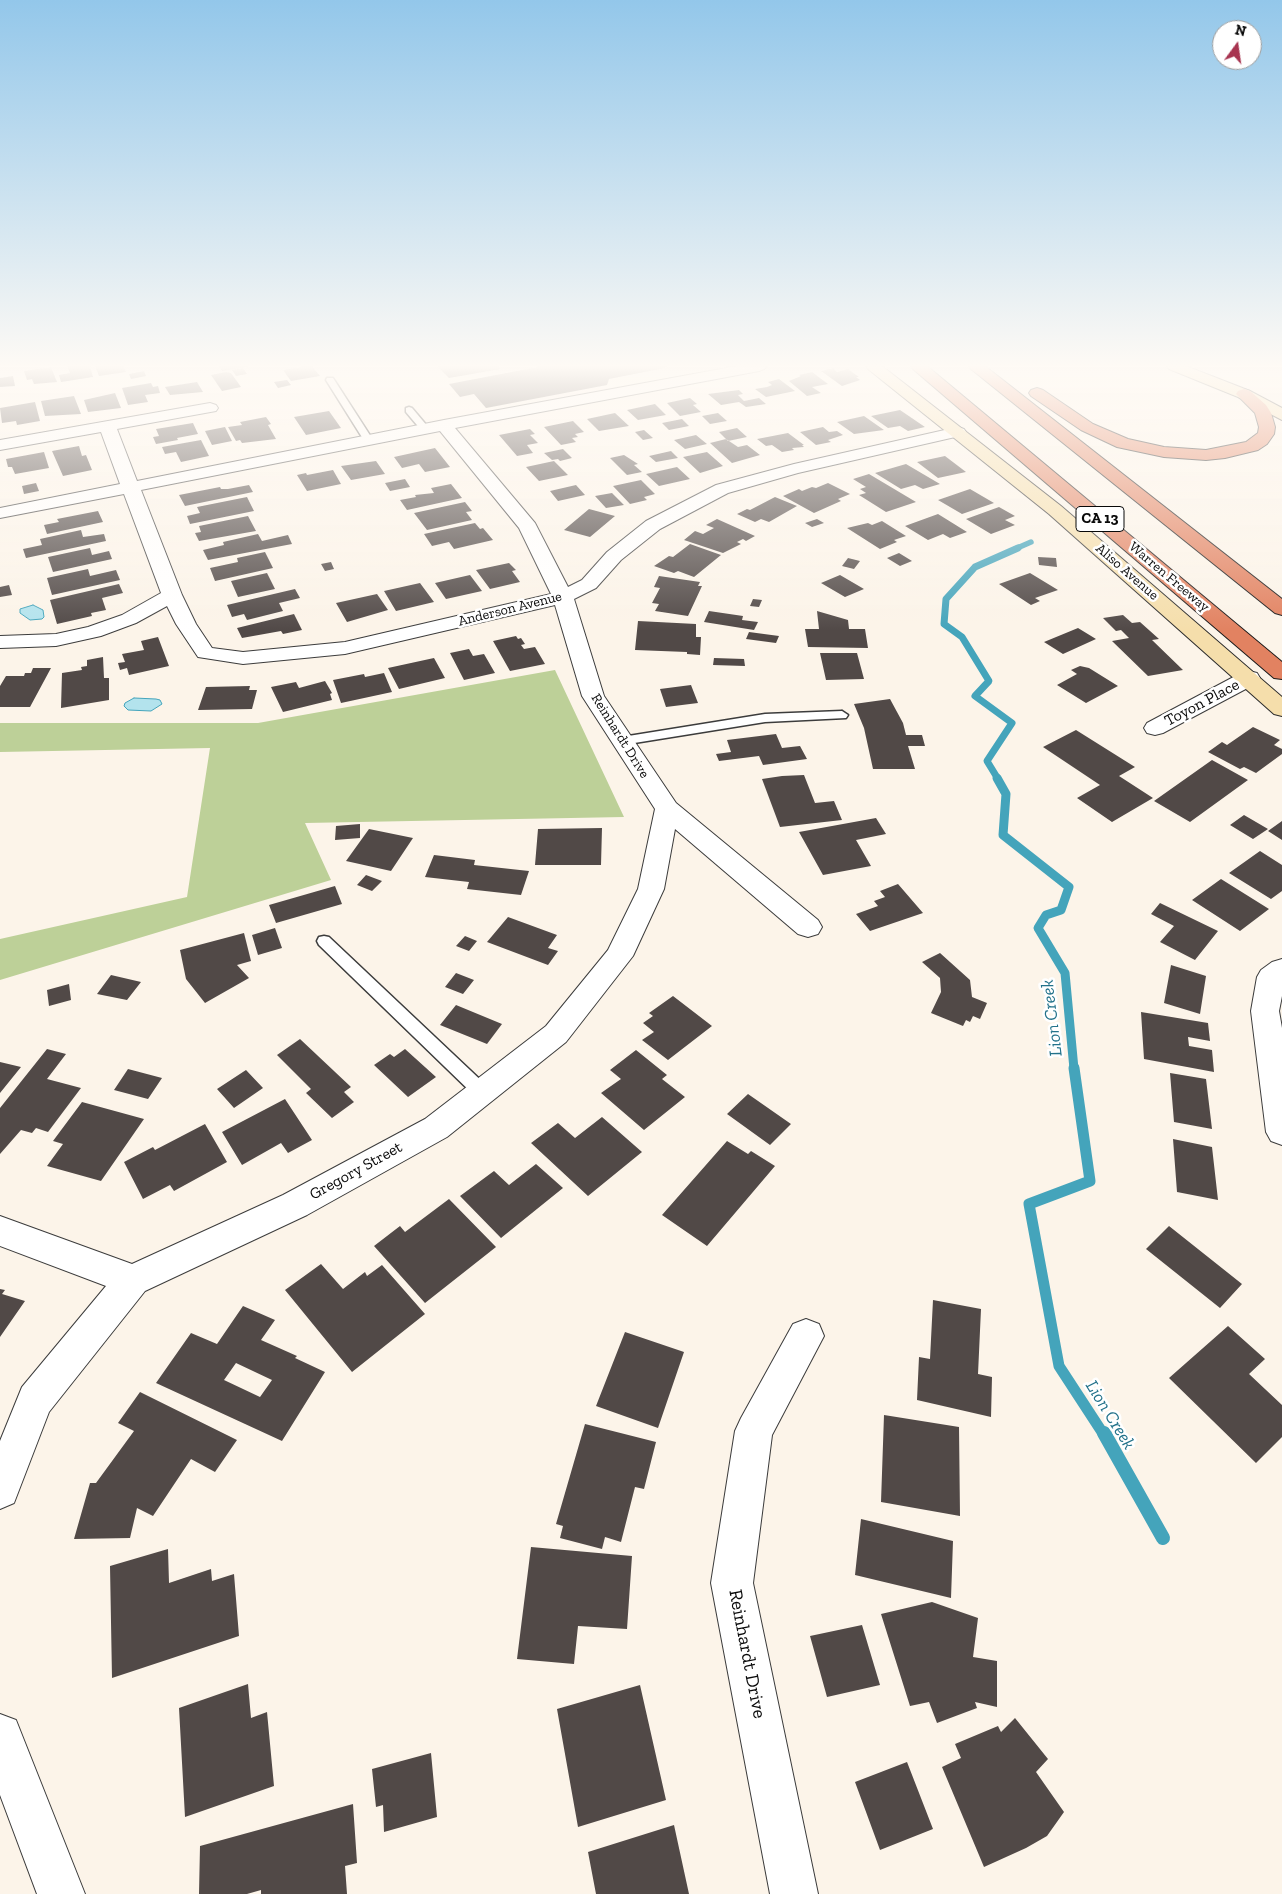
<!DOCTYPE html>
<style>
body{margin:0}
#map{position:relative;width:1282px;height:1894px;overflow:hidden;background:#fcf4e9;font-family:"Zilla Slab",serif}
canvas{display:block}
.north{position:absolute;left:1212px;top:20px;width:50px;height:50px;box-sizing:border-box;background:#fff;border:1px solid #9d9d9d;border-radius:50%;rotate:14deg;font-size:14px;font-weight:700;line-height:20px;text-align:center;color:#090909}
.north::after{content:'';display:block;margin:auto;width:18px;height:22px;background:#a73450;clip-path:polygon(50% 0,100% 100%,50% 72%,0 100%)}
</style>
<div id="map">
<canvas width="1282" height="1894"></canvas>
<div class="north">N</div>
</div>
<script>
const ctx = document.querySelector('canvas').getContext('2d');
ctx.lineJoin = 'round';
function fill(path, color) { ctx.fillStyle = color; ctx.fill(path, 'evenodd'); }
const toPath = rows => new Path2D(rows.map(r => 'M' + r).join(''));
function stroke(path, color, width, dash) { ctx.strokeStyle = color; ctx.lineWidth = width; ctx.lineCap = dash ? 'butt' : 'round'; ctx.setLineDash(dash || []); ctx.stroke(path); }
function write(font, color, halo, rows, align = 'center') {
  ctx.font = font + ' "Zilla Slab",serif'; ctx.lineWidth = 5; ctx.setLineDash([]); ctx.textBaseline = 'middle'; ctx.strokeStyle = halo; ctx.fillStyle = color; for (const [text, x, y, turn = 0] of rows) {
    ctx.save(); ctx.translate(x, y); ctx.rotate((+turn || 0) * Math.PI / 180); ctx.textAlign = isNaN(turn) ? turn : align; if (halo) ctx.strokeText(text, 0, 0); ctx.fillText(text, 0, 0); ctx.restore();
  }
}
fill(toPath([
 [555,670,624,817,305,823,331,880,0,980,0,939,187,897,210,748,0,752,0,723,258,723]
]), '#bdd098');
const water = toPath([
 [33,605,43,610,44,617,42,619,30,620,20,613,20,609,33,605],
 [134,698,156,699,160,700,162,704,151,711,128,710,124,706,125,703,134,698]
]);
fill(water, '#b3e3ed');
stroke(water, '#44a4bb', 1);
stroke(toPath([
 [1015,549,1031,542]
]), '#44a4bb', 5.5);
stroke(toPath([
 [998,779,987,761,1012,723,975,696,989,681,962,637,944,624,946,599,975,567,1018,548]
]), '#44a4bb', 7);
stroke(toPath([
 [997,778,1006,794,1003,835,1069,887,1061,910,1046,915,1038,928,1065,973,1074,1069]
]), '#44a4bb', 9);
stroke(toPath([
 [1074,1068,1090,1181,1029,1204,1059,1366,1104,1435]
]), '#44a4bb', 11);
stroke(toPath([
 [1104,1433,1163,1538]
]), '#44a4bb', 14);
fill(toPath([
 [67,366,90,366,93,377,61,382,59,375,70,373],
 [95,366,123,366,126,372,99,376],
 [219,366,247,366,248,367,222,371],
 [307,366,312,366,320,376,291,381,283,370],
 [443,366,497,366,501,369,449,378,438,367],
 [543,366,667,366,665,368,609,379,607,385,486,408,474,394,460,397,449,384],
 [51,367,57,382,34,384,32,379,27,380,24,371],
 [243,368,247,374,236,376,232,370],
 [833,368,837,372,848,369,859,377,856,377,860,380,842,386,821,371],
 [144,371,146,376,131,379,129,374],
 [226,372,231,373,241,387,222,391,211,375],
 [812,372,828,384,812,387,821,393,807,396,789,381,801,376,799,375],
 [13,376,15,386,0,387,0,378],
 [779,379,795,391,766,397,755,389,767,387,772,385,768,382],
 [287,380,291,385,278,388,274,382],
 [197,382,203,392,170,395,165,387],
 [151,383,153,387,158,386,160,393,145,395,148,402,128,405,122,388],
 [739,390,743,394,738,395,744,401,759,398,766,404,746,407,739,402,721,405,708,394],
 [115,393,121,408,88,412,84,400],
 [74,396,81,414,45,416,41,401],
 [690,398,697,404,693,405,701,412,680,416,667,403],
 [35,402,40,421,17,425,16,421,2,423,0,408],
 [655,404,666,415,638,420,627,410],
 [900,410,925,427,908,431,900,426,888,428,871,416],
 [329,411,341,428,306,435,294,417],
 [615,413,629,426,599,431,587,419],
 [718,413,727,421,710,424,702,416],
 [864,416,884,430,854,434,837,422],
 [266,417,271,424,268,425,276,439,242,443,240,440,236,441,228,427,242,425,240,422],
 [682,419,689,426,669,430,662,423],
 [573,421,584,432,575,434,578,437,572,438,576,442,561,445,544,427],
 [193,423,198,434,177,438,178,440,156,444,153,437,159,436,156,429],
 [225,427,232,441,212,445,205,431],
 [823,427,829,432,837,431,843,435,828,440,831,442,816,445,800,432],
 [737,428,747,437,728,441,719,432],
 [530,429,535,434,530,435,538,443,527,445,533,453,517,456,499,435],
 [644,430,653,438,643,440,635,432],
 [788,433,804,445,802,445,804,447,792,448,794,450,782,452,772,445,766,446,757,439],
 [696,435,707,444,685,449,674,440],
 [726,439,738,447,747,445,760,455,732,463,710,443],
 [201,440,209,456,181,462,176,452,165,454,162,447],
 [79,446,82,456,86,455,92,470,63,476,52,451],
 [435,448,450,467,425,472,419,464,402,468,394,457],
 [563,449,572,458,560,461,558,459,552,460,544,453],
 [671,451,678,458,656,462,649,456],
 [44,452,49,468,15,474,12,467,8,467,6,459],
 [707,452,723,466,700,473,683,457],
 [624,455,638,464,634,465,642,472,627,475,610,458],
 [945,456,966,472,938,478,917,462],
 [376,461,385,474,351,480,341,466],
 [554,461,568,475,539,481,526,467],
 [906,464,940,484,923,489,915,485,901,489,875,473],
 [677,467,690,479,659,486,646,474],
 [333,470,341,484,307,491,297,475,306,473,307,475],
 [869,474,916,502,886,512,859,495,866,493,860,489,866,487,853,479],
 [405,479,410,487,390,491,385,483],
 [641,480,655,494,644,497,647,500,630,504,613,486],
 [36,483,39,491,24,494,22,486],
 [828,483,850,494,838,499,841,501,814,513,783,496,799,489,802,491,812,487,816,488],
 [451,484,462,498,407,510,400,500,416,497,415,495,434,493,431,488],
 [249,485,253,492,185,506,179,495,220,487,221,489,228,489],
 [576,485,585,495,558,501,550,491],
 [970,489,994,503,962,514,938,500],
 [612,493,624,505,606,508,595,496],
 [247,497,254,511,190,524,187,516,200,513,197,507],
 [775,497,797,506,769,522,761,519,755,522,737,514,747,509,750,510],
 [465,502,472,511,466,512,472,520,427,530,414,513],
 [999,507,1015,516,1005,520,1015,525,991,534,966,519],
 [589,509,615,516,590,537,564,530],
 [98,511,103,522,47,534,44,525,59,522,57,519],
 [938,514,967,532,950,538,943,534,928,540,905,526],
 [248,516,256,531,199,541,195,533,201,532,199,526],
 [717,519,755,536,746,541,743,539,737,542,741,544,723,553,684,540,695,531,703,534,714,528,706,525],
 [817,519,824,523,812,527,805,523],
 [882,521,906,536,894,540,897,542,880,549,847,528,868,523,872,525],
 [475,523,480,529,483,528,493,540,454,549,449,542,432,546,424,534],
 [81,530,83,537,104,534,106,541,26,558,23,549,42,545,40,539],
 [258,534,262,541,288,535,292,544,208,560,203,550,224,545,223,542],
 [690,544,721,555,694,577,678,571,674,573,654,566,669,556,673,557],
 [90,548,92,555,109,551,112,559,53,572,48,557],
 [265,552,273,568,215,581,210,568,238,562,237,558],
 [899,553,912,561,900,566,887,558],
 [1038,557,1056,558,1057,567,1039,565],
 [848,558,860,561,854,569,842,566],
 [331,562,334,569,325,571,321,564],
 [509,563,516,570,512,571,520,582,490,589,476,570],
 [88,569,90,576,116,570,120,580,52,595,47,578],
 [267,573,275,589,238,597,231,581],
 [1030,573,1058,590,1035,598,1040,601,1031,605,999,584],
 [470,575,482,591,446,599,435,583],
 [840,575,864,589,845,597,821,583],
 [659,576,700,582,698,586,702,586,688,616,655,611,659,604,652,603,660,588,654,587],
 [420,583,434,602,396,611,384,591],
 [119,584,123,593,102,598,106,610,91,613,92,616,57,624,50,600],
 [9,585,12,595,0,597,0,587],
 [295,589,300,598,279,603,283,611,247,620,244,614,232,617,227,605],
 [377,594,388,610,347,622,336,603],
 [753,599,762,600,759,607,750,606],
 [709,611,743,616,742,620,758,622,754,630,704,622],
 [817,611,848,620,849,629,865,629,868,648,808,647,805,629,819,629],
 [294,614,302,630,283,634,281,631,242,638,237,628],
 [1123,615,1132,623,1140,622,1159,639,1152,640,1183,670,1148,676,1112,641,1129,638,1121,630,1116,631,1103,618],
 [638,621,696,624,696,637,701,637,700,655,687,654,687,652,635,650],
 [1078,628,1096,639,1063,654,1044,642],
 [749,632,779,636,776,643,746,639],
 [516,636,518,639,521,638,525,644,521,645,524,649,535,647,545,664,510,671,493,641],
 [158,637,169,666,129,675,127,668,120,670,118,663,125,662,122,654,144,650,141,641],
 [469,649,473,656,484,654,495,673,464,680,450,653],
 [820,653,857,653,864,679,826,680],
 [103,657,104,678,109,678,109,700,61,708,62,673,82,670,81,667,87,666,87,660],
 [434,658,445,678,399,689,388,668],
 [714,658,744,659,745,666,713,665],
 [1080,666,1089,668,1118,686,1086,703,1057,685,1077,674,1071,670],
 [33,668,51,668,30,707,0,707,0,686,6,676,24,676,25,673,31,673],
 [384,673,392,692,341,703,333,680,364,674,365,677],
 [325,681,332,693,330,694,332,700,283,712,271,687,296,682,299,688],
 [691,685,698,703,666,707,660,689],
 [250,686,249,690,257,690,252,709,198,710,206,687],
 [890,699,903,723,906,735,922,735,925,746,908,746,915,769,873,769,864,728,854,704],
 [1253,727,1280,740,1274,745,1282,749,1282,754,1256,773,1244,767,1240,769,1208,752,1222,742,1227,745],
 [1076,730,1135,767,1119,776,1153,798,1112,822,1077,798,1100,785,1043,747],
 [776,734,782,748,800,746,807,759,763,765,759,756,719,761,716,754,731,752,727,740],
 [1212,760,1248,780,1190,822,1154,801],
 [804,775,815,803,834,801,842,820,780,827,762,779,782,776],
 [1244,815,1268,829,1253,839,1230,825],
 [876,818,886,834,856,840,871,866,823,875,799,832],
 [1282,821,1282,840,1268,831],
 [360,824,360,838,335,840,336,826],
 [602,828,601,865,535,865,538,829],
 [369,829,413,838,391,871,346,861],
 [1260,851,1282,865,1282,891,1271,899,1229,873],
 [434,855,475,860,474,865,529,871,521,895,467,889,469,882,425,877],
 [366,875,382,881,372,891,357,885],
 [1221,879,1269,909,1240,931,1192,900],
 [898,884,923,913,870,931,856,914,878,906,874,901,885,897,880,891],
 [335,886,342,904,276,923,269,905],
 [1160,903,1218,931,1195,960,1160,942,1174,926,1151,914],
 [508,917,557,935,548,948,558,951,548,965,487,942],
 [275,928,282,948,258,955,252,935],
 [244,933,251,961,237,965,249,978,205,1003,186,979,180,950],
 [465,936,477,941,469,951,456,946],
 [940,953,970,980,972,997,987,1003,980,1019,973,1016,970,1022,966,1020,963,1026,931,1013,941,992,940,978,922,962],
 [1171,965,1206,976,1200,1014,1164,1003],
 [456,973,474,980,463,994,445,987],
 [111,975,141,982,127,1000,97,994],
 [69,984,71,1000,49,1006,47,990],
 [673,996,712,1026,668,1060,642,1040,654,1032,643,1023,653,1016,649,1013],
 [456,1005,502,1024,487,1044,440,1025],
 [1141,1012,1208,1023,1210,1041,1188,1037,1189,1046,1212,1050,1214,1072,1144,1059],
 [300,1039,351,1087,344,1092,354,1102,332,1118,306,1093,311,1089,277,1055],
 [47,1049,66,1054,47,1079,81,1088,48,1132,36,1128,32,1133,21,1130,0,1154,0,1108],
 [405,1049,436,1077,408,1097,374,1065,390,1054,394,1057],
 [636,1050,667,1075,662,1079,685,1097,644,1130,601,1093,621,1079,610,1070],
 [0,1062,21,1067,0,1093],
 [128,1069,162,1078,148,1099,114,1090],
 [246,1070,263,1088,234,1108,217,1089],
 [1170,1073,1206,1079,1212,1129,1174,1122],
 [748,1094,791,1124,770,1145,727,1114],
 [285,1099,312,1140,288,1153,281,1143,242,1165,222,1132],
 [82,1102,144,1119,101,1181,47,1166,63,1144,53,1141],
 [602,1117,642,1152,588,1196,531,1143,558,1123,575,1138],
 [205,1124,227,1162,174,1191,170,1185,143,1199,124,1162,153,1147,155,1150],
 [1173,1139,1212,1147,1218,1200,1177,1192],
 [727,1141,748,1154,751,1151,775,1166,707,1246,662,1215],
 [536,1164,563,1188,501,1238,460,1196,494,1171,509,1185],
 [449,1199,496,1247,425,1303,374,1246,400,1226,405,1232],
 [1169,1226,1242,1284,1220,1308,1146,1249],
 [321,1264,343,1289,365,1272,367,1276,382,1265,425,1314,352,1372,285,1290],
 [0,1289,5,1290,2,1294,25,1301,0,1337],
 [933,1300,981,1309,978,1374,992,1377,991,1417,917,1400,919,1357,930,1359],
 [243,1306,275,1320,261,1340,297,1356,295,1358,325,1372,282,1441,156,1383,191,1333,217,1344],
 [236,1363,272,1380,260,1397,224,1380],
 [1228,1326,1265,1359,1249,1374,1282,1405,1282,1437,1256,1463,1169,1378],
 [625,1332,684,1352,658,1428,596,1406],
 [140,1392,237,1440,215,1472,191,1459,153,1516,137,1508,130,1538,74,1539,90,1483,96,1483,134,1431,118,1423],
 [884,1415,959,1427,960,1516,881,1502],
 [585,1424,656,1442,644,1489,635,1487,621,1542,605,1537,602,1549,560,1538,563,1526,556,1524],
 [861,1519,953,1541,951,1598,855,1575],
 [531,1547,632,1556,627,1629,578,1626,574,1664,517,1659],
 [168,1549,169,1583,211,1569,212,1581,234,1574,239,1636,112,1678,110,1566],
 [932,1602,978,1618,973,1657,997,1661,997,1707,975,1702,977,1708,937,1723,929,1702,910,1706,881,1614],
 [862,1625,880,1685,827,1697,810,1636],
 [248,1684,251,1718,267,1712,274,1786,185,1817,179,1708],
 [640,1685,666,1800,578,1827,557,1709],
 [1015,1718,1048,1759,1036,1772,1064,1812,1047,1836,1026,1848,984,1867,942,1767,961,1758,955,1744,998,1726,1001,1732],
 [431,1753,437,1817,384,1832,383,1805,376,1807,372,1769],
 [907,1762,933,1829,880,1850,855,1782],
 [353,1804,357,1863,345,1866,347,1894,261,1894,261,1890,247,1894,199,1894,200,1846],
 [674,1825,689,1894,596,1894,588,1852]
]), '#514947');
const lane = toPath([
 [327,378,333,378,373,440,371,442,365,442,326,380,327,378],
 [409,407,412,408,428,427,428,431,422,431,406,412,406,408,409,407],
 [842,711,848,715,846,718,765,722,622,745,616,741,622,737,765,714,842,711],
 [324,936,329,937,488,1087,490,1092,488,1097,482,1099,476,1097,319,945,317,941,319,937,324,936]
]);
const street = toPath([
 [737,366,767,366,764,369,759,371,455,428,535,523,568,587,582,580,607,552,646,521,716,485,794,464,958,427,964,429,966,432,964,435,798,473,728,493,660,529,621,560,596,588,574,599,604,696,676,803,818,920,822,927,818,934,808,937,798,934,675,829,664,889,633,956,566,1042,447,1137,307,1215,145,1291,49,1412,14,1503,0,1509,0,1441,22,1387,106,1286,0,1246,0,1216,132,1264,283,1195,425,1119,546,1026,608,950,638,889,655,809,582,696,555,605,345,654,243,664,198,657,176,624,167,606,136,623,101,636,56,646,0,648,0,636,56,634,88,627,122,615,161,593,124,494,0,518,0,508,120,484,101,432,0,450,0,440,210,403,216,405,218,408,216,411,117,429,137,481,444,420,737,366],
 [440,431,519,528,551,594,345,642,243,652,212,648,196,624,182,595,141,490,440,431],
 [1249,671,1257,673,1260,678,1257,683,1163,733,1155,735,1147,733,1144,728,1147,723,1241,673,1249,671],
 [1282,959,1282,996,1279,1011,1282,1028,1282,1145,1271,1141,1266,1132,1251,1011,1257,977,1261,970,1272,962,1282,959],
 [806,1319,819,1324,824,1336,772,1435,753,1583,818,1894,770,1894,711,1583,735,1431,741,1418,793,1324,806,1319],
 [0,1714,16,1720,85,1894,37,1894,0,1795,0,1714]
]);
const secondary = toPath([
 [866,366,882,366,1061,506,1282,697,1282,716,1274,714,1049,514,868,369,866,366],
 [1167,366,1186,366,1250,391,1282,408,1282,420,1238,397,1169,369,1167,366]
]);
const highway = toPath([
 [911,366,927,366,1282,662,1282,679,1274,678,913,369,911,366],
 [969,366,985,366,1282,599,1282,615,1275,613,971,369,969,366],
 [1037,388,1043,390,1093,424,1128,439,1164,447,1206,450,1246,442,1258,433,1259,427,1255,413,1236,394,1238,391,1244,389,1250,391,1266,405,1271,413,1275,427,1274,434,1267,444,1258,450,1225,458,1206,460,1164,457,1117,447,1081,430,1031,396,1029,393,1031,390,1037,388]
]);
stroke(lane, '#3c3c3c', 3);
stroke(street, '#3c3c3c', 2);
stroke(secondary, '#2b2b2b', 2);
stroke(highway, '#1a1a1a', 2);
fill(lane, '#fff');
fill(street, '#fff');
fill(secondary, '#f5deab');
fill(highway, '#e28261');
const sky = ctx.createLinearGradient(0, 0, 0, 631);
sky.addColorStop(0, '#93c7ea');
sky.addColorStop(0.58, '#fefaf5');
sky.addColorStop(1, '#fefaf500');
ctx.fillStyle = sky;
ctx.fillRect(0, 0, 1282, 631);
write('14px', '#090909', '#fff', [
 ["Aliso Avenue",1127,572,41],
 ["Warren Freeway",1169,577,40],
 ["Anderson Avenue",510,609,-14],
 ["Reinhardt Drive",620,736,58]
]);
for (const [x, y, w] of [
 [1100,519,48]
]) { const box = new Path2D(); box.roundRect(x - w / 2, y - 12.5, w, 25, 4); ctx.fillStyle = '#fff'; ctx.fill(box); stroke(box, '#090909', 1); }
write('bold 15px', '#090909', null, [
 ["CA 13",1100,519]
]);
write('16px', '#090909', '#fff', [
 ["Toyon Place",1202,703,-28],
 ["Gregory Street",356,1171,-29]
]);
write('italic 18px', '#23728a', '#fff', [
 ["Lion Creek",1052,1018,-97],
 ["Lion Creek",1110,1415,58]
]);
write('19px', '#090909', '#fff', [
 ["Reinhardt Drive",747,1654,79]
]);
</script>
